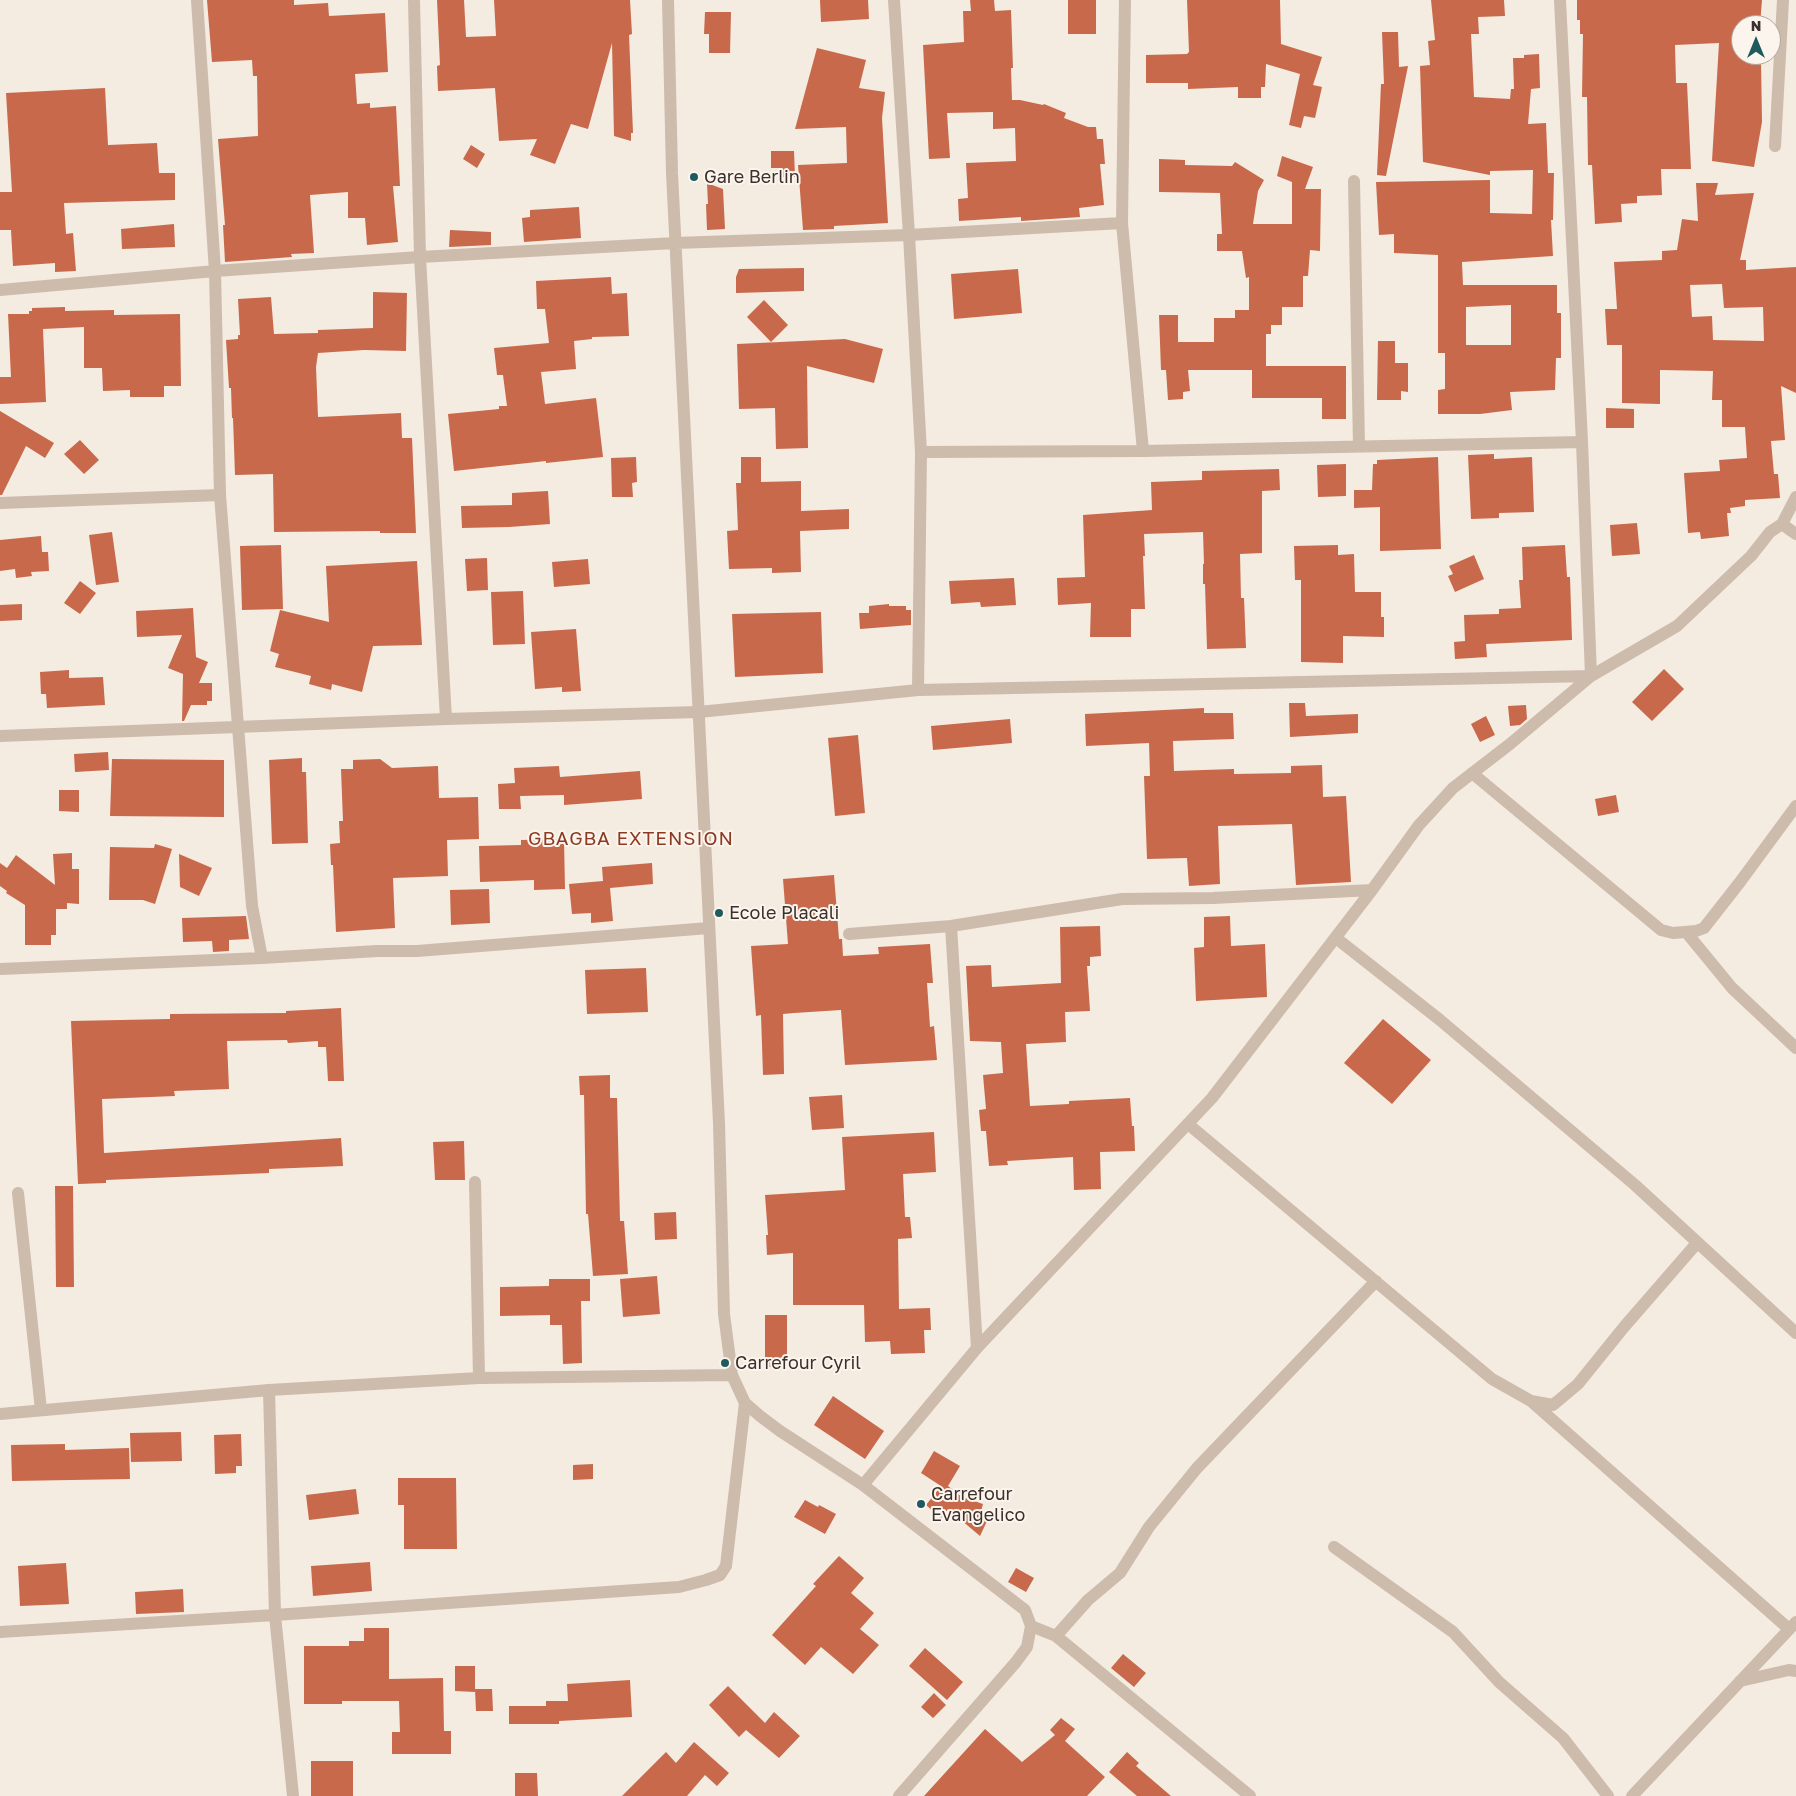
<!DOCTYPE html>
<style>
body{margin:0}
#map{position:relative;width:1796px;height:1796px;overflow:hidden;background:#f4ebe1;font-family:"Golos Text",sans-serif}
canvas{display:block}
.north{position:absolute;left:1731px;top:15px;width:50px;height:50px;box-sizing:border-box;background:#fbf5ee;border:1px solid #aea6a0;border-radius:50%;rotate:0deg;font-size:14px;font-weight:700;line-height:20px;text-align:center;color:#3b302b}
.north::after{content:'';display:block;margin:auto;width:18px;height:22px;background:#1f5a5e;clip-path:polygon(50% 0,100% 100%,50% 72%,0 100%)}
</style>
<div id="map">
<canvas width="1796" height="1796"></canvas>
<div class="north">N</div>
</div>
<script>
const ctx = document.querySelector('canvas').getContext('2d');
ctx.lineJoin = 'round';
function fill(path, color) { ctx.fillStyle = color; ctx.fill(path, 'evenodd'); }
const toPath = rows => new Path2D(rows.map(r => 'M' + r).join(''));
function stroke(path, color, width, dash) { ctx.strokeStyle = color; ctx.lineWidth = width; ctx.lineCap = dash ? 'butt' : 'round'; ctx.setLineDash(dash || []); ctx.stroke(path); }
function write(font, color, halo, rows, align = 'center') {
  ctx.font = font + ' "Golos Text",sans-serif'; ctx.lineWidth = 4; ctx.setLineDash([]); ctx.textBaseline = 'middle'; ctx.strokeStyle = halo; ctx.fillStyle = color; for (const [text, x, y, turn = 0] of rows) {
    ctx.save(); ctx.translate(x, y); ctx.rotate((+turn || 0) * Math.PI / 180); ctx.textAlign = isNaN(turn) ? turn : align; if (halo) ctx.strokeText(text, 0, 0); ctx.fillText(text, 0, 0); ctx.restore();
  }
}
fill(toPath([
 [207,0,294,0,294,5,328,3,329,16,385,13,388,72,355,74,357,104,370,103,370,108,396,106,400,186,393,186,398,242,367,245,365,218,348,218,348,192,310,195,314,253,291,254,292,257,225,262,223,225,225,225,218,139,258,136,257,76,253,76,252,60,212,62],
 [437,0,464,0,466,37,496,36,494,0,630,0,632,34,629,35,633,133,631,133,631,141,614,136,612,43,588,129,571,124,555,164,530,155,537,139,499,141,495,88,438,91,437,66,440,65],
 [820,0,868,0,869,19,821,22],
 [970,0,994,0,995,11,1011,10,1013,68,1011,68,1012,100,1020,100,1043,105,1044,104,1066,113,1064,118,1088,127,1096,127,1097,139,1103,139,1105,164,1100,164,1104,205,1079,208,1080,217,1021,221,1021,217,959,221,958,199,968,198,966,163,1016,161,1015,128,993,129,993,112,947,113,950,158,929,159,923,45,964,42,963,11,971,11],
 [1068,0,1096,0,1096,34,1068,34],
 [1187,0,1280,0,1281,44,1322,57,1313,85,1322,87,1315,118,1304,116,1301,128,1289,125,1300,74,1266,64,1265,87,1261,87,1261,98,1238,98,1238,87,1188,89,1188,83,1146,83,1146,55,1187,54,1189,52],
 [1431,0,1504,0,1505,16,1478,17,1479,34,1471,34,1474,97,1510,99,1511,89,1514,89,1513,58,1524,58,1524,55,1539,54,1540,88,1531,89,1528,124,1546,123,1548,173,1554,173,1553,220,1551,220,1553,256,1462,262,1463,285,1557,285,1557,313,1561,313,1561,358,1556,358,1555,390,1510,392,1512,410,1480,414,1438,414,1438,390,1445,389,1445,353,1438,353,1438,255,1394,253,1394,234,1379,235,1376,182,1490,180,1490,213,1532,214,1533,170,1490,171,1490,175,1423,162,1420,66,1430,65,1428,41,1435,40],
 [1511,305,1511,345,1466,345,1466,307],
 [1577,0,1762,0,1760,25,1741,25,1740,55,1760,55,1761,62,1762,122,1754,167,1712,161,1719,43,1675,45,1676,83,1687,83,1691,169,1661,169,1662,195,1637,196,1637,203,1621,204,1622,222,1595,224,1592,165,1588,165,1587,97,1582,97,1583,34,1580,34,1580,20,1577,20],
 [705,12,731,12,730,53,709,53,709,34,704,34],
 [1382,32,1398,32,1399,67,1408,66,1386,176,1377,175,1381,84,1384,84],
 [817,48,866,60,859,88,885,92,882,118,888,223,834,226,834,229,803,230,798,165,847,163,846,127,795,129],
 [105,88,108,145,157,143,159,173,175,173,175,200,64,203,66,234,73,233,76,271,55,272,55,263,13,266,11,230,0,230,0,192,12,192,6,93],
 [471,145,485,154,477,168,463,159],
 [771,151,794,151,795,177,779,177,779,168,771,168],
 [1282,156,1313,167,1305,189,1321,189,1320,251,1310,250,1308,276,1303,276,1303,307,1282,307,1282,325,1271,325,1271,334,1266,334,1266,366,1346,366,1346,419,1322,419,1322,398,1252,398,1252,370,1188,370,1190,391,1183,392,1183,399,1168,400,1166,370,1161,370,1159,315,1178,315,1178,342,1214,342,1214,318,1235,318,1235,310,1249,310,1249,277,1246,278,1242,251,1217,251,1217,234,1222,234,1220,193,1159,192,1159,159,1185,160,1185,165,1232,166,1235,162,1264,180,1258,191,1253,224,1292,224,1292,182,1277,176],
 [707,183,723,189,725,229,707,230,706,204,708,204],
 [1696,183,1718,183,1715,195,1754,193,1740,260,1746,260,1746,270,1796,267,1796,393,1781,386,1785,440,1771,441,1774,474,1778,474,1780,498,1745,500,1745,506,1730,508,1731,513,1727,513,1729,536,1701,539,1700,532,1688,533,1684,473,1720,471,1719,460,1747,458,1745,427,1722,427,1722,400,1712,400,1713,371,1660,370,1660,404,1622,403,1622,345,1607,345,1605,309,1617,309,1614,262,1662,260,1662,251,1677,250,1682,219,1698,221],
 [1722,284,1724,308,1763,307,1764,341,1713,340,1712,316,1692,317,1690,285],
 [579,207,581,238,524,242,522,218,530,217,530,210],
 [174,224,175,247,122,249,121,229],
 [450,230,491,232,491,245,449,247],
 [804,268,804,291,736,293,736,277,739,269],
 [1018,269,1022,313,954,319,951,274],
 [611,277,612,294,627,293,629,336,592,337,592,339,574,341,576,369,541,372,545,404,596,398,603,457,546,463,546,461,454,471,448,414,499,409,499,406,507,406,503,375,497,375,494,348,549,343,545,309,537,309,536,281],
 [373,292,407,293,406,351,364,350,318,353,316,367,318,417,401,413,402,438,412,438,416,533,380,533,380,531,274,532,273,474,235,475,233,418,232,418,231,388,229,388,226,340,238,339,238,335,240,335,238,299,271,297,274,334,318,333,318,330,373,328],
 [764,300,788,325,771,342,747,317],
 [65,307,65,311,114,310,114,315,180,314,181,386,164,386,164,397,130,397,130,390,103,391,102,368,84,368,84,327,43,329,46,402,0,404,0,377,11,377,8,314,29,314,29,311,32,311,32,308],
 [845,339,883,349,874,383,807,366,808,448,776,449,775,408,739,409,737,344],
 [1378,341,1395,341,1395,363,1408,363,1408,392,1401,391,1401,400,1377,400],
 [1606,408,1634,409,1634,428,1606,428],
 [0,411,54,443,45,458,26,446,2,495,0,495],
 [80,440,99,460,84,474,64,454],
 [1494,454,1494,459,1532,457,1534,512,1499,513,1499,518,1471,519,1468,455],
 [636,457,637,482,632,483,633,497,612,497,611,458],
 [741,457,761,457,761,482,801,481,801,511,849,509,849,529,800,531,801,572,772,573,772,568,729,569,727,531,738,530,736,483,741,483],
 [1438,457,1441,549,1380,551,1380,507,1354,508,1354,490,1372,490,1373,464,1377,464,1377,460],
 [1346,464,1346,496,1318,497,1317,465],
 [1279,469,1280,490,1262,491,1262,553,1240,554,1241,598,1244,598,1246,648,1207,649,1205,584,1203,584,1203,564,1204,564,1203,532,1144,534,1145,556,1143,556,1145,609,1131,609,1131,637,1090,637,1091,603,1058,605,1057,578,1085,577,1083,515,1152,510,1151,482,1202,480,1202,471],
 [548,491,550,524,509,527,462,528,461,506,512,505,512,493],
 [1637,523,1640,554,1612,556,1610,525],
 [112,532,119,582,96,585,89,535],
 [41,536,42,552,48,552,49,571,31,572,32,576,16,578,15,569,0,571,0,540],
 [281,545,283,609,242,610,240,546],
 [1338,545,1338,555,1354,554,1355,592,1381,592,1381,617,1384,617,1384,637,1343,636,1343,663,1301,662,1301,580,1295,580,1294,546],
 [1565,545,1567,577,1570,577,1572,640,1486,644,1487,657,1455,659,1454,642,1465,641,1464,615,1499,614,1499,609,1521,608,1519,580,1523,580,1522,547],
 [1474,555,1484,579,1455,592,1448,576,1453,574,1449,566],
 [487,558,488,590,467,591,465,559],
 [588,559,590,584,554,587,552,562],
 [417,561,422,645,373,646,362,692,332,684,331,690,309,684,311,676,275,667,279,654,270,651,280,610,329,622,326,566],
 [1014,578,1016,605,981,607,980,602,951,604,949,581],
 [80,581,96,593,80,614,64,603],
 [523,591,525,644,493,645,491,592],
 [22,604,22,620,0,621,0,605],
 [889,604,889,606,906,606,906,610,911,610,911,625,860,629,859,613,869,613,869,606],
 [193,608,196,657,208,662,199,683,212,683,212,701,207,701,207,705,191,705,184,721,182,721,183,674,168,668,182,635,137,637,136,611],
 [821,612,823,673,735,677,732,614],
 [576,629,581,691,562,692,562,687,535,689,531,632],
 [1664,669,1684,689,1652,721,1632,702],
 [69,670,69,678,103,677,105,705,47,708,46,694,41,694,40,672],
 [1289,703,1305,703,1306,716,1358,714,1358,733,1290,737],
 [1526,705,1527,719,1520,725,1510,726,1508,706],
 [1204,708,1204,713,1233,713,1234,739,1173,741,1174,771,1234,769,1234,774,1291,773,1291,766,1322,765,1323,797,1346,796,1351,882,1296,885,1292,824,1218,826,1220,884,1189,886,1187,858,1147,859,1144,776,1150,776,1149,743,1086,746,1085,714],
 [1486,716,1495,735,1480,742,1471,724],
 [1010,719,1012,743,933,750,931,726],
 [858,735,865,813,835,816,828,738],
 [108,752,109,770,75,772,74,754],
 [302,758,302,772,306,772,308,843,272,844,269,760],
 [112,759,224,760,224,817,110,816],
 [380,759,392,768,438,766,439,798,478,797,479,839,447,840,448,876,393,878,395,928,336,932,333,865,331,865,330,844,340,843,339,821,343,821,341,769,353,769,353,760],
 [559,766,560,777,640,771,642,799,564,805,564,795,520,796,521,809,499,809,498,784,515,783,514,768],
 [59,790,79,790,79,812,59,811],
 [1616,795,1619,812,1598,816,1595,799],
 [564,839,565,889,534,890,534,880,480,882,479,846,521,845,521,840],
 [155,844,172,849,155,904,143,900,109,900,110,847,154,848],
 [72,853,72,869,79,869,79,904,67,903,67,909,56,909,56,935,51,935,51,945,25,945,25,905,6,893,7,891,0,886,0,863,7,868,16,855,55,885,53,854],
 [179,854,212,868,199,896,180,887],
 [652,863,653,884,610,888,613,921,591,923,591,913,572,914,569,884,603,881,602,867],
 [834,875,839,939,842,939,843,956,879,954,878,947,930,944,933,983,927,983,930,1027,934,1026,937,1060,845,1065,841,1010,794,1013,783,1014,784,1074,763,1075,761,1015,756,1016,751,946,788,944,783,879],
 [489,889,490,923,451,925,450,890],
 [246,916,249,939,229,940,229,951,213,952,212,941,183,942,182,918],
 [1230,916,1231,946,1265,944,1267,997,1196,1001,1194,948,1204,947,1204,917],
 [1100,926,1101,956,1090,957,1090,966,1087,966,1090,1011,1065,1012,1066,1042,1026,1044,1030,1106,1069,1104,1069,1101,1130,1098,1132,1126,1134,1126,1135,1151,1100,1152,1101,1189,1074,1190,1073,1157,1007,1161,1008,1165,989,1166,986,1131,981,1131,979,1110,986,1109,983,1075,1003,1073,1001,1042,970,1041,966,966,991,965,992,987,1061,983,1060,927],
 [646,968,648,1012,587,1014,585,970],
 [341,1008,344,1081,328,1081,326,1047,318,1047,318,1041,288,1043,287,1040,227,1041,229,1089,174,1091,175,1096,102,1099,104,1153,341,1138,343,1166,269,1169,269,1173,106,1180,106,1183,78,1184,71,1021,170,1019,170,1014,286,1013,286,1011],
 [1383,1019,1431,1060,1392,1104,1344,1063],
 [610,1075,610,1098,617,1098,620,1221,624,1221,628,1274,593,1276,588,1214,586,1214,584,1095,580,1095,579,1076],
 [842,1095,844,1128,812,1130,809,1097],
 [934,1132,936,1172,903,1174,905,1217,910,1217,912,1238,898,1239,899,1309,930,1308,931,1330,924,1330,925,1353,891,1354,890,1341,865,1342,864,1305,793,1305,793,1253,767,1255,766,1235,768,1235,765,1195,845,1190,842,1137],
 [464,1141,465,1180,435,1180,433,1142],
 [55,1186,73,1186,74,1287,56,1287],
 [676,1212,677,1239,655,1240,654,1213],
 [657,1276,660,1314,623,1317,620,1279],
 [549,1279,590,1279,590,1301,581,1301,582,1363,563,1364,562,1325,550,1325,550,1315,500,1316,500,1287,549,1286],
 [765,1315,787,1315,787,1367,765,1367],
 [833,1396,884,1431,865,1459,814,1425],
 [181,1432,182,1461,131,1462,130,1433],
 [241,1434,242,1466,236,1466,236,1473,215,1474,214,1435],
 [65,1444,65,1450,129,1448,130,1479,12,1481,11,1445],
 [934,1451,960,1466,948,1486,962,1497,983,1504,980,1515,988,1519,980,1536,948,1509,941,1518,926,1505,941,1486,921,1473],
 [593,1464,593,1479,573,1480,573,1465],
 [398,1478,456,1478,457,1549,404,1549,404,1505,398,1505],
 [356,1489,359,1514,309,1520,306,1495],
 [805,1500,818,1507,819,1505,836,1514,825,1534,794,1517],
 [839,1556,864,1578,851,1593,874,1613,860,1629,879,1645,853,1674,821,1647,805,1665,772,1635,816,1586,813,1584],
 [370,1562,372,1591,313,1596,311,1566],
 [66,1563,69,1604,20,1606,18,1566],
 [1016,1568,1034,1578,1026,1592,1008,1582],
 [183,1589,184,1612,136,1614,135,1592],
 [364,1628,389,1628,389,1679,443,1678,444,1731,451,1731,451,1754,392,1754,392,1732,400,1732,399,1701,342,1701,342,1704,304,1704,304,1646,349,1646,349,1641,364,1641],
 [925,1648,963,1682,947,1700,909,1666],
 [1123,1654,1146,1673,1134,1687,1111,1668],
 [455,1666,475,1666,475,1692,455,1691],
 [630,1680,632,1717,559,1721,559,1724,509,1724,509,1706,546,1706,546,1701,568,1701,567,1684],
 [728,1686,765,1723,774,1712,800,1736,779,1758,746,1730,739,1737,709,1705],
 [475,1689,492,1689,493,1711,476,1711],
 [934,1693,946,1705,933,1718,921,1707],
 [1061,1718,1075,1729,1065,1741,1105,1777,1087,1796,924,1796,985,1729,1022,1762,1055,1735,1050,1730],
 [694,1742,729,1773,717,1786,705,1775,687,1796,622,1796,666,1752,676,1763],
 [1127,1752,1139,1763,1136,1766,1171,1796,1137,1796,1109,1772],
 [311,1761,353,1761,353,1796,311,1796],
 [515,1773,537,1773,538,1796,515,1796]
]), '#c8694b');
stroke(toPath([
 [197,0,215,271,220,495,252,906,262,958,377,951,417,951,709,928],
 [414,0,420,257,446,719],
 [668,0,672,173,719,1123,724,1314,732,1375,745,1403,760,1416,780,1431,863,1485,1025,1610,1031,1626,1027,1647,1016,1662,899,1796],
 [894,0,909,235,921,452,918,690],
 [1125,0,1122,223,1143,451],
 [1775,146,1783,0],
 [1354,181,1359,446],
 [0,290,215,271,420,257,675,243,909,235,1122,223],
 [921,452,1143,451,1582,442],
 [0,503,220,495],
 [1782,524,1796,534],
 [0,736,446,719,699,712,918,690,1591,676,1582,442,1560,0],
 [1472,773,1661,930,1673,933,1696,931,1704,928,1740,882,1796,806],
 [951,926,977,1348],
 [1686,932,1732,988,1796,1048],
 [849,934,951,926,1122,899,1213,898,1372,890],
 [1336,938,1440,1020,1635,1185,1796,1333],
 [0,969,262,958],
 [1188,1124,1492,1379,1531,1401,1553,1405,1578,1384,1624,1327,1697,1243],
 [475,1182,479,1378],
 [18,1193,41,1410],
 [269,1390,275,1615,293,1796],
 [1531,1401,1789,1629],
 [0,1414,269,1390,479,1378,732,1375],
 [863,1485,977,1348,1212,1098,1372,890,1419,825,1453,788,1510,744,1591,676,1677,626,1751,556,1770,532,1782,524,1796,497],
 [1334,1547,1453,1632,1499,1682,1563,1738,1608,1796],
 [1031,1626,1056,1636,1250,1796],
 [0,1632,275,1615,679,1587,706,1580,720,1575,726,1566,745,1403],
 [1056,1636,1088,1600,1120,1573,1149,1527,1197,1468,1376,1281],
 [1740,1681,1789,1670,1796,1671],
 [1632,1796,1796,1622]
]), '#cdbbac', 12);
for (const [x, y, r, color] of [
 [694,177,5,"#1f5a5e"],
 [719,913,5,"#1f5a5e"],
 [725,1363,5,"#1f5a5e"],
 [921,1504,5,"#1f5a5e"]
]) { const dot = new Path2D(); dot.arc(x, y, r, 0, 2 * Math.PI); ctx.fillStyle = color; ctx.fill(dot); stroke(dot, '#fbf5ee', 2); }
write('18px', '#3b302b', '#fbf5ee', [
 ["Gare Berlin",704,177],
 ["Ecole Placali",729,913],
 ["Carrefour Cyril",735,1363],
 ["Carrefour",931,1494],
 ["Evangelico",931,1515]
], 'left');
ctx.letterSpacing = '1px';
write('19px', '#8c3b22', '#fbf5ee', [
 ["GBAGBA EXTENSION",631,839]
]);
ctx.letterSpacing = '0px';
</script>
